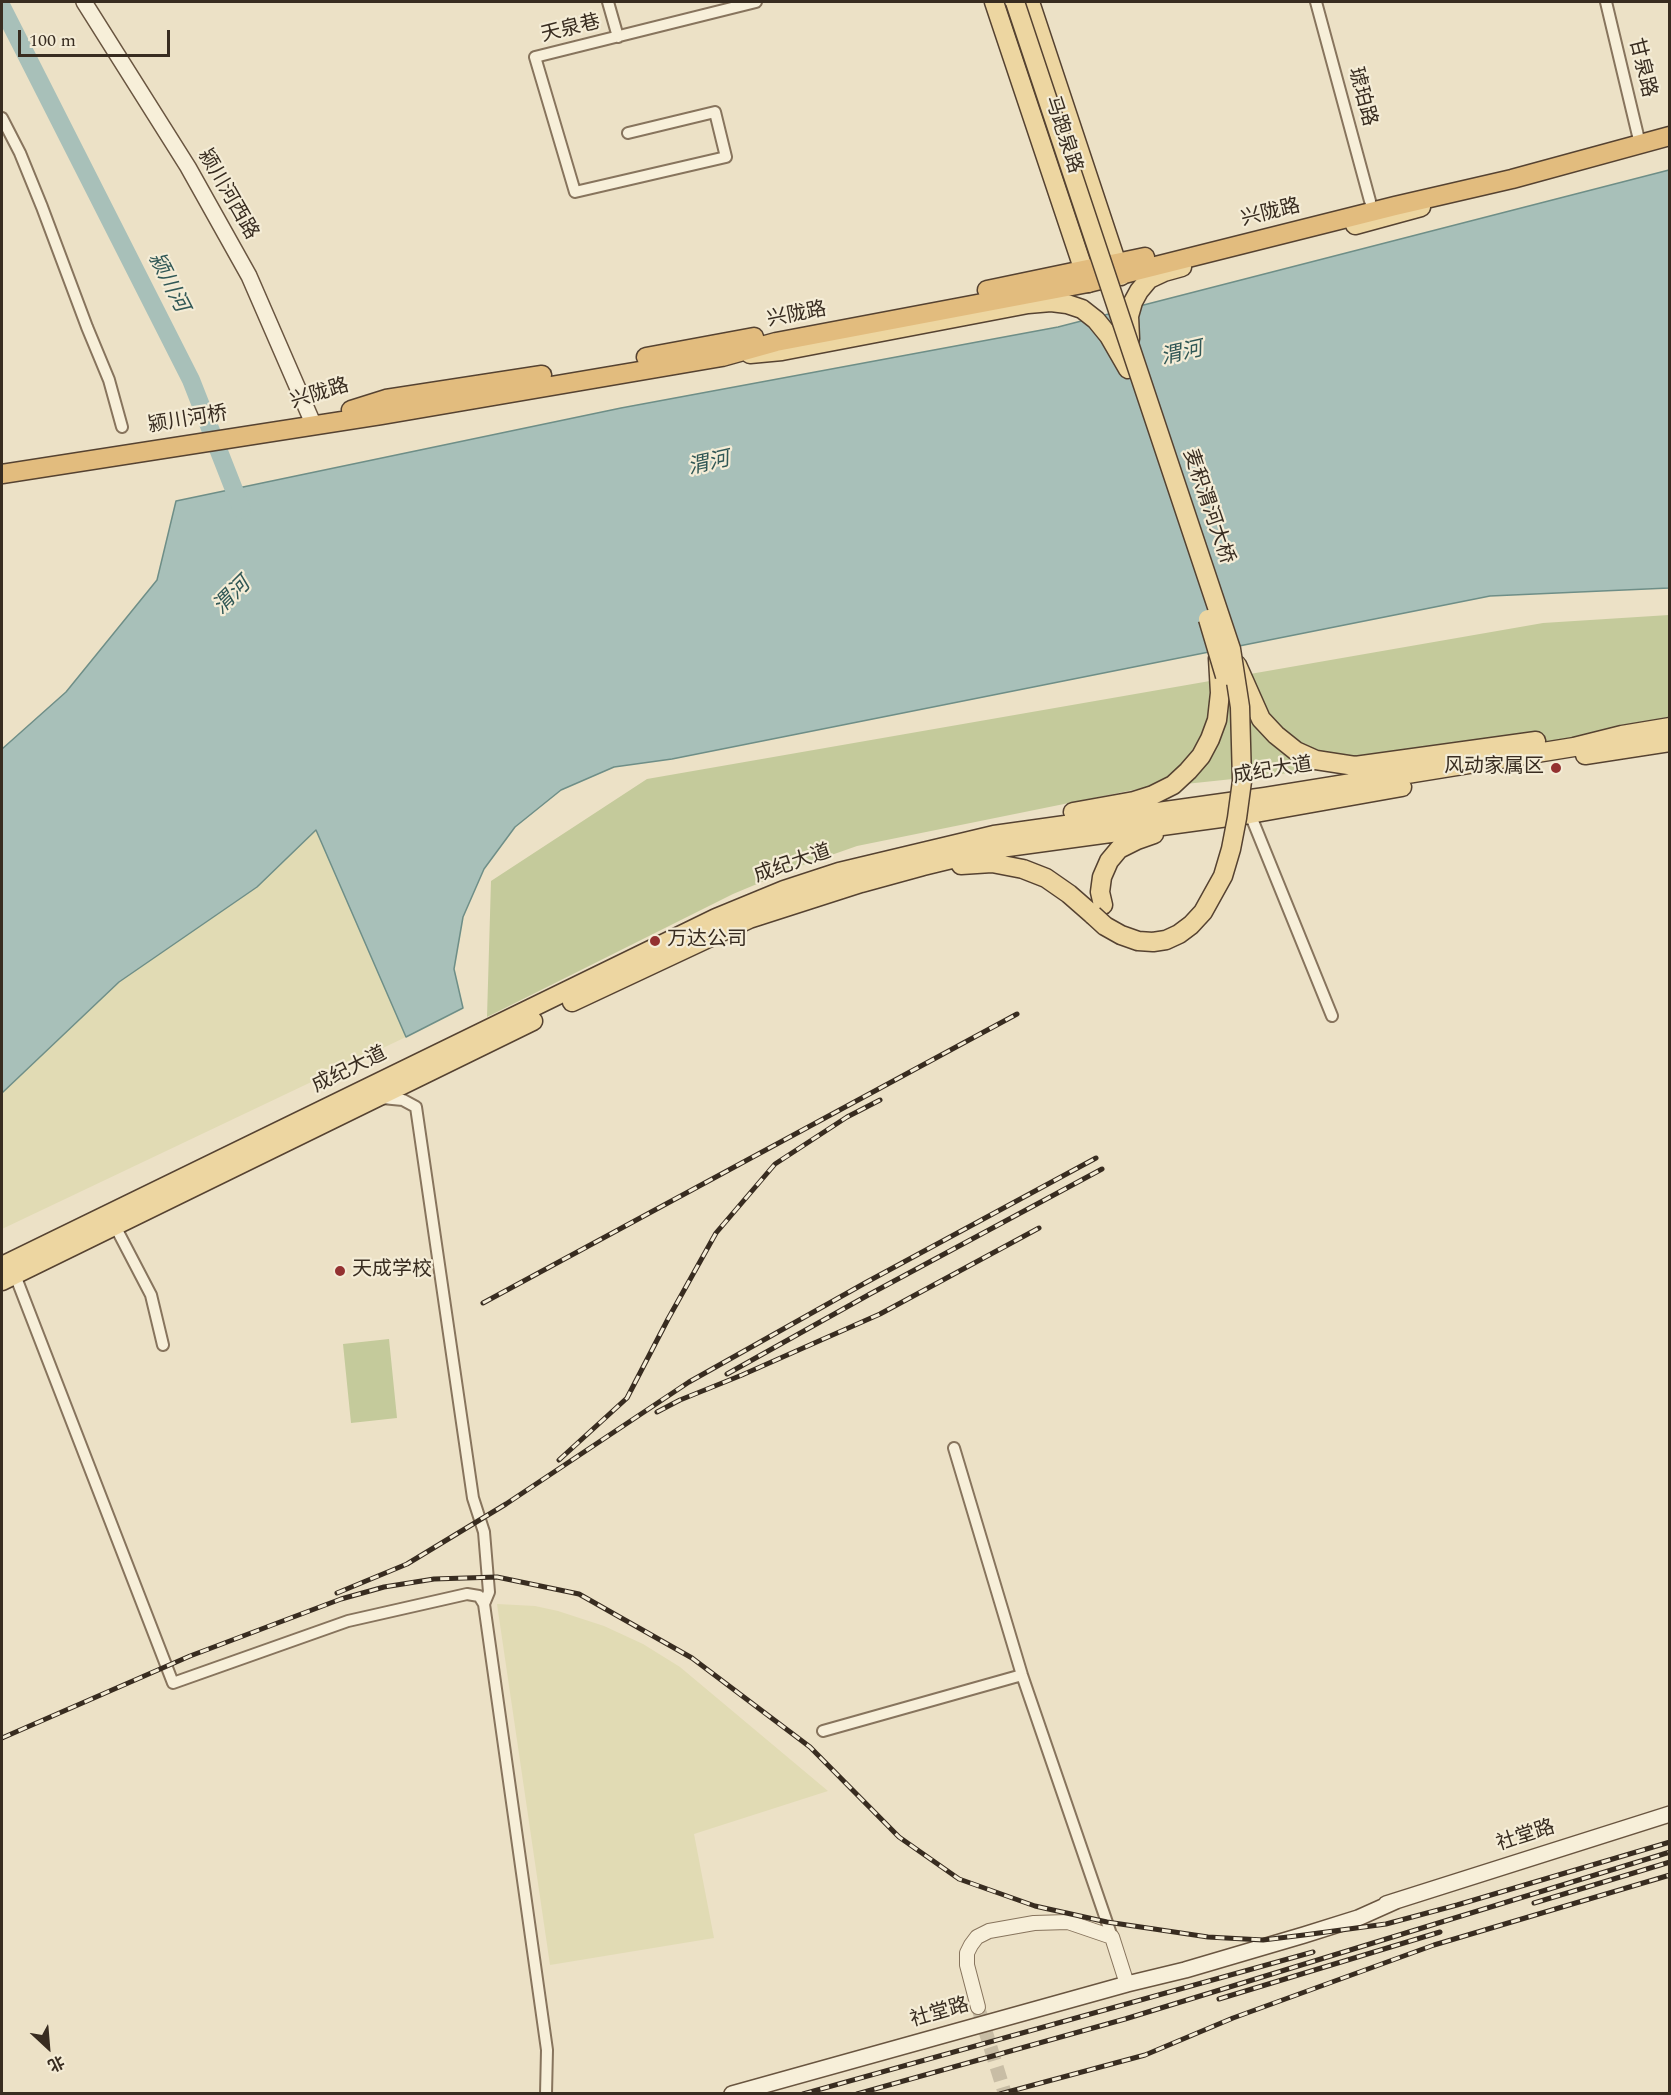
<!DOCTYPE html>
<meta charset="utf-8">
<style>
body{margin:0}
#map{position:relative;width:1671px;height:2095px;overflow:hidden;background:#ece1c6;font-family:Spectral,"Noto Sans SC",serif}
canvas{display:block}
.frame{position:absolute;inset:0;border:3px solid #382c20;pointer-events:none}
.north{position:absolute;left:18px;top:2017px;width:60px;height:60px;-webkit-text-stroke:4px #f4ecd6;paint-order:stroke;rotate:154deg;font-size:16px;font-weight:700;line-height:24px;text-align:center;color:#382c20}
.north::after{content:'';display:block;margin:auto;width:21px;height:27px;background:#382c20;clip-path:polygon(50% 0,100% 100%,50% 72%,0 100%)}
.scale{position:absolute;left:18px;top:30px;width:152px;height:27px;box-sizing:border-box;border:3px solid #382c20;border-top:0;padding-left:8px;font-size:18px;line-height:21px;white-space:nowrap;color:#382c20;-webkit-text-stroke:4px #f4ecd6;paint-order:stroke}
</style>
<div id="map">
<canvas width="1671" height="2095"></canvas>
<div class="frame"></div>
<div class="north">北</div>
<div class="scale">100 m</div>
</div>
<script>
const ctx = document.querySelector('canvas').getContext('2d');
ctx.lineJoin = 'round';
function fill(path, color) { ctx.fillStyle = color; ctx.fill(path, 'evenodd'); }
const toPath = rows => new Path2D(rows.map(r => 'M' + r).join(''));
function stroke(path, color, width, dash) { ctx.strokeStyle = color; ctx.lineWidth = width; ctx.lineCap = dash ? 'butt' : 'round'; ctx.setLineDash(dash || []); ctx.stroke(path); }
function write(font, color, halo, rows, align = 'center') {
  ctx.font = font + ' Spectral,"Noto Sans SC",serif'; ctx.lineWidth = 4.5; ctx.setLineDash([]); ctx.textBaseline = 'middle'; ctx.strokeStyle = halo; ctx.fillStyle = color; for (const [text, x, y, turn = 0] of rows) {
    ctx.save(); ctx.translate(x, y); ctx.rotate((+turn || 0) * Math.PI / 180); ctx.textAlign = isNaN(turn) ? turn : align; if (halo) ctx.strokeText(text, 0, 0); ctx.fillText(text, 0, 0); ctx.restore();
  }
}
fill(toPath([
 [316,830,406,1037,2,1229,2,1093,119,982,257,887],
 [497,1604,535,1606,558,1611,604,1626,643,1644,680,1667,828,1791,694,1834,714,1938,550,1965]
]), '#e1dbb4');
fill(toPath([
 [1669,615,1669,733,1138,789,857,846,800,866,733,894,487,1017,491,881,647,779,1543,623],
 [389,1339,397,1418,351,1423,343,1344]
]), '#c4ca9b');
const water = toPath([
 [1669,170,1669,588,1490,596,672,759,614,767,561,790,515,827,484,869,463,917,454,969,463,1008,406,1037,316,830,257,887,119,982,2,1093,2,749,66,692,157,580,176,501,621,408,1058,327,1669,170]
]);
fill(water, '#a8c0b9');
stroke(water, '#6e8e87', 1.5);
stroke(toPath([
 [2,7,191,380,242,510]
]), '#a8c0b9', 18);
stroke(toPath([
 [978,2007,1005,2094]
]), '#c8bda5', 14, [14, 7]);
const minor = toPath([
 [608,2,618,37],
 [1316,2,1370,201],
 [1606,2,1640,144],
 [2,118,20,153,42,207,87,327,109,380,122,427],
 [628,133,715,112,726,157,575,192,535,57,756,2],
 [1250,814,1332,1016],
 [382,1098,403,1100,416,1107,473,1498,484,1532,489,1592,484,1604],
 [115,1226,151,1295,163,1345],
 [15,1275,173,1683,348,1621,467,1594,479,1596,484,1604,547,2050,546,2094],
 [954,1448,1022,1675,1112,1937],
 [823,1731,1022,1675]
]);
const tertiary = toPath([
 [978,2007,967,1965,967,1953,971,1945,977,1937,989,1931,1034,1923,1068,1922,1112,1937,1127,1984]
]);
const secondary = toPath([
 [84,2,188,167,249,276,312,421],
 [1386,1904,1670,1814],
 [732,2094,1127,1984,1185,1970,1304,1935,1358,1918,1396,1901]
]);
const primary = toPath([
 [994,2,1088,283],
 [1030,2,1121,276],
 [1355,225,1421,207],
 [1130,339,1129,316,1133,302,1139,291,1149,279,1164,272,1182,267],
 [750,354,782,351,1028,304,1051,302,1067,304,1082,309,1096,320,1109,336,1128,369],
 [1237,665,1261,719,1276,735,1296,751,1316,760,1355,766,1536,741],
 [1585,755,1670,742],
 [1073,812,1134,801,1153,795,1173,785,1188,771,1201,756,1210,739,1217,720,1220,693,1218,658],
 [961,865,992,863,1023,869,1046,878,1069,894,1093,915],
 [1103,905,1100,892,1102,877,1109,861,1119,849,1137,840,1154,834],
 [572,1002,749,919,861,883,923,866,993,849,1250,814,1402,787],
 [2,1266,716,918,784,890,839,872,994,835,1265,797,1574,747,1622,735,1670,727],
 [2,1281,533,1021]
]);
const trunk = toPath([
 [987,290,1145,257],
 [646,357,754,337],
 [351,410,386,399,542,375],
 [2,474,381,415,722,357,776,342,1088,283,1395,206,1512,179,1670,136]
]);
stroke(minor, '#87745d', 14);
stroke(tertiary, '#87745d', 16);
stroke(secondary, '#695540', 18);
stroke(primary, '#554231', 21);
stroke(trunk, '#554231', 21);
stroke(minor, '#f7efd9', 10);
stroke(tertiary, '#f7efd9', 14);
stroke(secondary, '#f7efd9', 15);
stroke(primary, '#edd6a1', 18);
stroke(trunk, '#e2bc7e', 18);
const rail = toPath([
 [483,1303,1017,1014],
 [727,1374,870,1294,1102,1169],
 [657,1412,680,1400,742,1375,880,1314,1039,1228],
 [559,1460,627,1398,668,1319,716,1233,775,1164,847,1117,880,1100],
 [337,1593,407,1564,506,1504,689,1382,865,1283,1096,1158],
 [2,1738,190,1656,341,1599,384,1587,434,1579,497,1577,579,1594,692,1658,810,1747,899,1837,959,1879,1035,1906,1107,1922,1208,1937,1263,1940,1304,1935,1386,1924,1457,1905,1670,1842],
 [1534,1903,1670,1862],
 [1219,1999,1440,1932],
 [803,2094,1313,1952],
 [857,2094,1125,2019,1670,1852],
 [1000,2094,1145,2055,1233,2018,1434,1945,1670,1875]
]);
stroke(rail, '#382c20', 5);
stroke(rail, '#f4ecd6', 3, [9]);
const primaryBridge = toPath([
 [1015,2,1231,649,1240,707,1242,781,1237,818,1231,849,1223,876,1203,912,1191,925,1179,934,1166,940,1153,942,1138,941,1121,935,1105,926,1093,915],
 [1208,619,1225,676]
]);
stroke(primaryBridge, '#554231', 21, []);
stroke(primaryBridge, '#edd6a1', 18);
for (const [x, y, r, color] of [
 [1556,768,6,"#933130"],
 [655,941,6,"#933130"],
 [340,1271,6,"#933130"]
]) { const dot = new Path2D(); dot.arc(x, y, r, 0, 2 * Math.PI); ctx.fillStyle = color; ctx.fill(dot); stroke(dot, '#f4ecd6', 2); }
write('20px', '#382c20', '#f4ecd6', [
 ["天泉巷",571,30,-14],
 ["甘泉路",1641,68,76],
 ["琥珀路",1361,97,75],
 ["马跑泉路",1062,135,72],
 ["颍川河西路",227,195,60],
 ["兴陇路",1271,214,-14],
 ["兴陇路",797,316,-11],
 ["兴陇路",320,395,-17],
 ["颍川河桥",188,421,-9],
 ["麦积渭河大桥",1207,507,71],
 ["成纪大道",1273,772,-9],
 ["成纪大道",793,865,-19],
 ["成纪大道",350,1071,-26],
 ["社堂路",1526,1837,-18],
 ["社堂路",940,2014,-16]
]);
write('20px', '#382c20', '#f4ecd6', [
 ["风动家属区",1544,768,"right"],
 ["万达公司",667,941],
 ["天成学校",352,1271]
], 'left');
write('italic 21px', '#305755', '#f4ecd6', [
 ["颍川河",167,283,63],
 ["渭河",1182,355,-13],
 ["渭河",709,465,-13],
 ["渭河",233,597,-45]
]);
</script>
